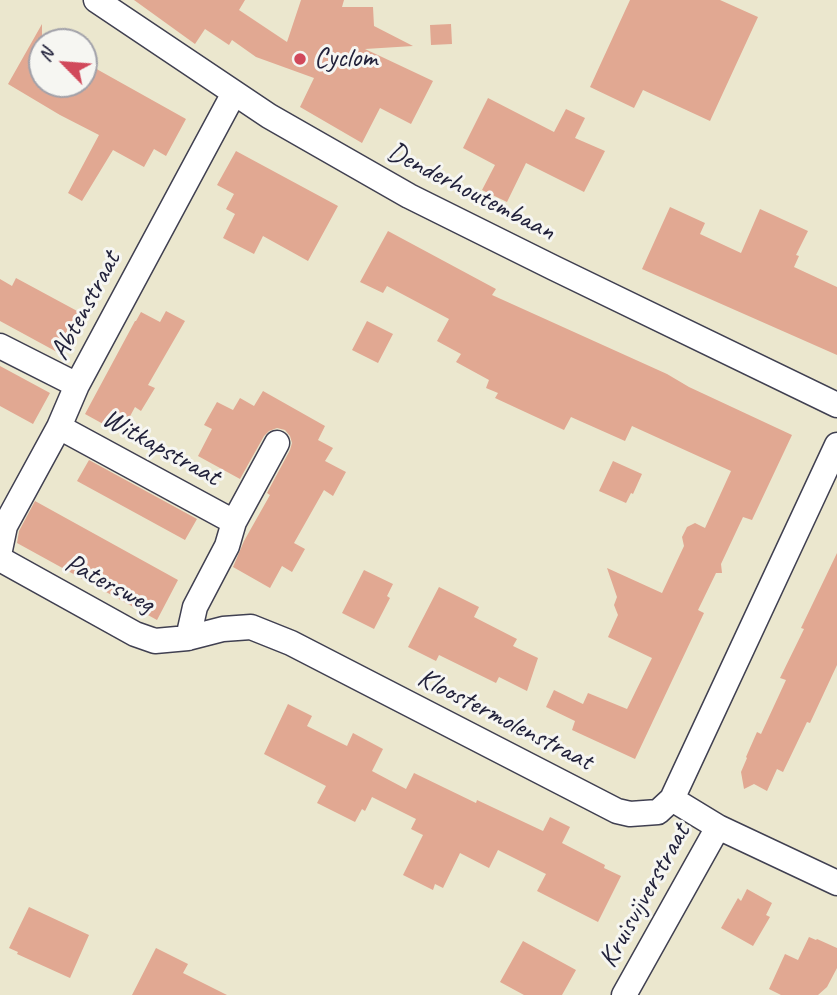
<!DOCTYPE html>
<style>
body{margin:0}
#map{position:relative;width:837px;height:995px;overflow:hidden;background:#ebe7ce;font-family:Caveat,sans-serif}
canvas{display:block}
.north{position:absolute;left:28px;top:28px;width:70px;height:70px;box-sizing:border-box;background:#f6f6f2;border:2px solid #a1a1a9;border-radius:50%;rotate:295deg;font-size:19px;font-weight:700;line-height:28px;text-align:center;color:#22223b}
.north::after{content:'';display:block;margin:auto;width:24px;height:32px;background:#d1495b;clip-path:polygon(50% 0,100% 100%,50% 72%,0 100%)}
</style>
<div id="map">
<canvas width="837" height="995"></canvas>
<div class="north">N</div>
</div>
<script>
const ctx = document.querySelector('canvas').getContext('2d');
ctx.lineJoin = 'round';
function fill(path, color) { ctx.fillStyle = color; ctx.fill(path, 'evenodd'); }
const toPath = rows => new Path2D(rows.map(r => 'M' + r).join(''));
function stroke(path, color, width, dash) { ctx.strokeStyle = color; ctx.lineWidth = width; ctx.lineCap = dash ? 'butt' : 'round'; ctx.setLineDash(dash || []); ctx.stroke(path); }
function write(font, color, halo, rows, align = 'center') {
  ctx.font = font + ' Caveat,sans-serif'; ctx.lineWidth = 6; ctx.setLineDash([]); ctx.textBaseline = 'middle'; ctx.strokeStyle = halo; ctx.fillStyle = color; for (const [text, x, y, turn = 0] of rows) {
    ctx.save(); ctx.translate(x, y); ctx.rotate((+turn || 0) * Math.PI / 180); ctx.textAlign = isNaN(turn) ? turn : align; if (halo) ctx.strokeText(text, 0, 0); ctx.fillText(text, 0, 0); ctx.restore();
  }
}
fill(toPath([
 [134,0,245,0,239,10,287,42,301,0,344,0,342,7,373,7,374,26,413,46,365,49,433,81,411,124,380,108,362,143,300,107,314,78,256,57,232,40,229,45,205,29,195,44],
 [630,0,720,0,758,17,710,121,643,90,634,108,590,87],
 [42,24,42,84,84,84,84,62,186,119,166,156,154,149,144,167,113,150,82,201,68,193,99,135,60,115,8,84],
 [451,24,452,44,431,45,430,25],
 [488,98,554,132,566,109,585,118,575,138,605,151,584,192,526,163,507,202,482,190,495,165,463,148],
 [236,151,338,206,308,261,263,236,254,254,223,238,235,214,226,209,234,194,217,185],
 [670,207,705,223,700,234,741,253,760,209,808,231,796,255,799,256,794,267,837,287,837,355,642,269],
 [388,231,496,289,492,295,667,374,689,387,792,435,752,520,743,517,721,564,722,573,716,573,698,610,704,613,635,759,572,730,575,721,546,707,554,690,583,704,588,693,627,709,652,658,608,637,618,615,614,605,617,597,607,568,662,593,684,546,682,537,687,527,695,523,705,528,731,471,632,426,625,441,571,417,564,430,495,398,498,393,486,388,489,380,456,362,461,354,437,341,449,319,387,286,383,293,360,282],
 [16,278,79,312,57,352,0,321,0,279,12,286],
 [166,311,185,321,148,385,155,388,141,411,135,407,128,420,121,417,114,430,85,414,135,321,136,321,141,312,160,322],
 [367,321,393,334,378,363,352,350],
 [0,366,50,393,33,424,0,406],
 [263,391,325,426,318,440,333,448,325,461,346,472,333,496,324,490,294,543,305,549,292,572,282,566,270,588,233,567,244,541,270,495,267,493,290,450,292,443,290,436,285,430,277,428,269,431,264,436,240,479,198,456,212,429,204,425,217,402,233,410,240,398,254,406],
 [89,460,197,519,185,540,77,481],
 [613,461,642,474,633,494,631,493,626,503,599,491],
 [35,501,178,580,157,620,17,543,19,531],
 [837,553,837,665,810,723,807,722,783,772,777,769,767,791,754,784,744,789,741,772,747,758,746,757,757,732,761,734,786,680,780,678,804,629,801,628],
 [364,570,393,584,387,596,390,598,374,629,342,613],
 [439,587,479,607,474,617,517,639,513,646,538,658,527,691,499,677,496,683,439,655,436,661,408,647],
 [288,704,312,716,307,726,347,746,353,733,383,749,372,771,406,789,414,773,476,803,477,800,543,831,550,817,570,827,562,843,605,865,604,868,621,876,598,922,537,891,546,874,498,850,489,868,460,853,443,888,435,884,433,890,403,875,423,835,411,829,416,819,372,797,365,811,362,809,355,822,317,803,326,786,264,754],
 [747,889,772,903,766,915,770,917,753,946,721,928,738,898,741,901],
 [29,907,89,935,70,978,17,954,18,952,9,948],
 [809,937,816,940,817,939,837,948,837,968,827,987,818,995,781,995,769,989,785,954,798,960],
 [523,941,576,970,562,995,524,995,500,982],
 [156,948,188,964,183,973,227,995,132,995]
]), '#e1a892');
const minor = toPath([
 [96,0,269,116,409,196,554,268,837,405],
 [0,346,77,385],
 [59,427,234,522],
 [837,445,672,799,718,827,837,883],
 [0,550,5,526,59,427,77,385,234,93],
 [0,559,135,634,155,641,188,638,223,629,251,627,291,643,617,811,630,814,658,812,672,799],
 [188,638,195,607,227,546,234,522,277,443],
 [624,995,718,827]
]);
stroke(minor, '#404051', 27);
stroke(minor, '#fff', 24);
for (const [x, y, r, color] of [
 [300,59,7,"#d1495b"]
]) { const dot = new Path2D(); dot.arc(x, y, r, 0, 2 * Math.PI); ctx.fillStyle = color; ctx.fill(dot); stroke(dot, '#f6f6f2', 2.5); }
write('28px', '#22223b', '#f6f6f2', [
 ["Cyclom",314,59]
], 'left');
write('28px', '#22223b', '#f6f6f2', [
 ["Denderhoutembaan",471,192,27],
 ["Abtenstraat",86,306,-62],
 ["Witkapstraat",161,448,29],
 ["Patersweg",109,584,28],
 ["Kloostermolenstraat",505,720,27],
 ["Kruisvijverstraat",645,896,-61]
]);
</script>
